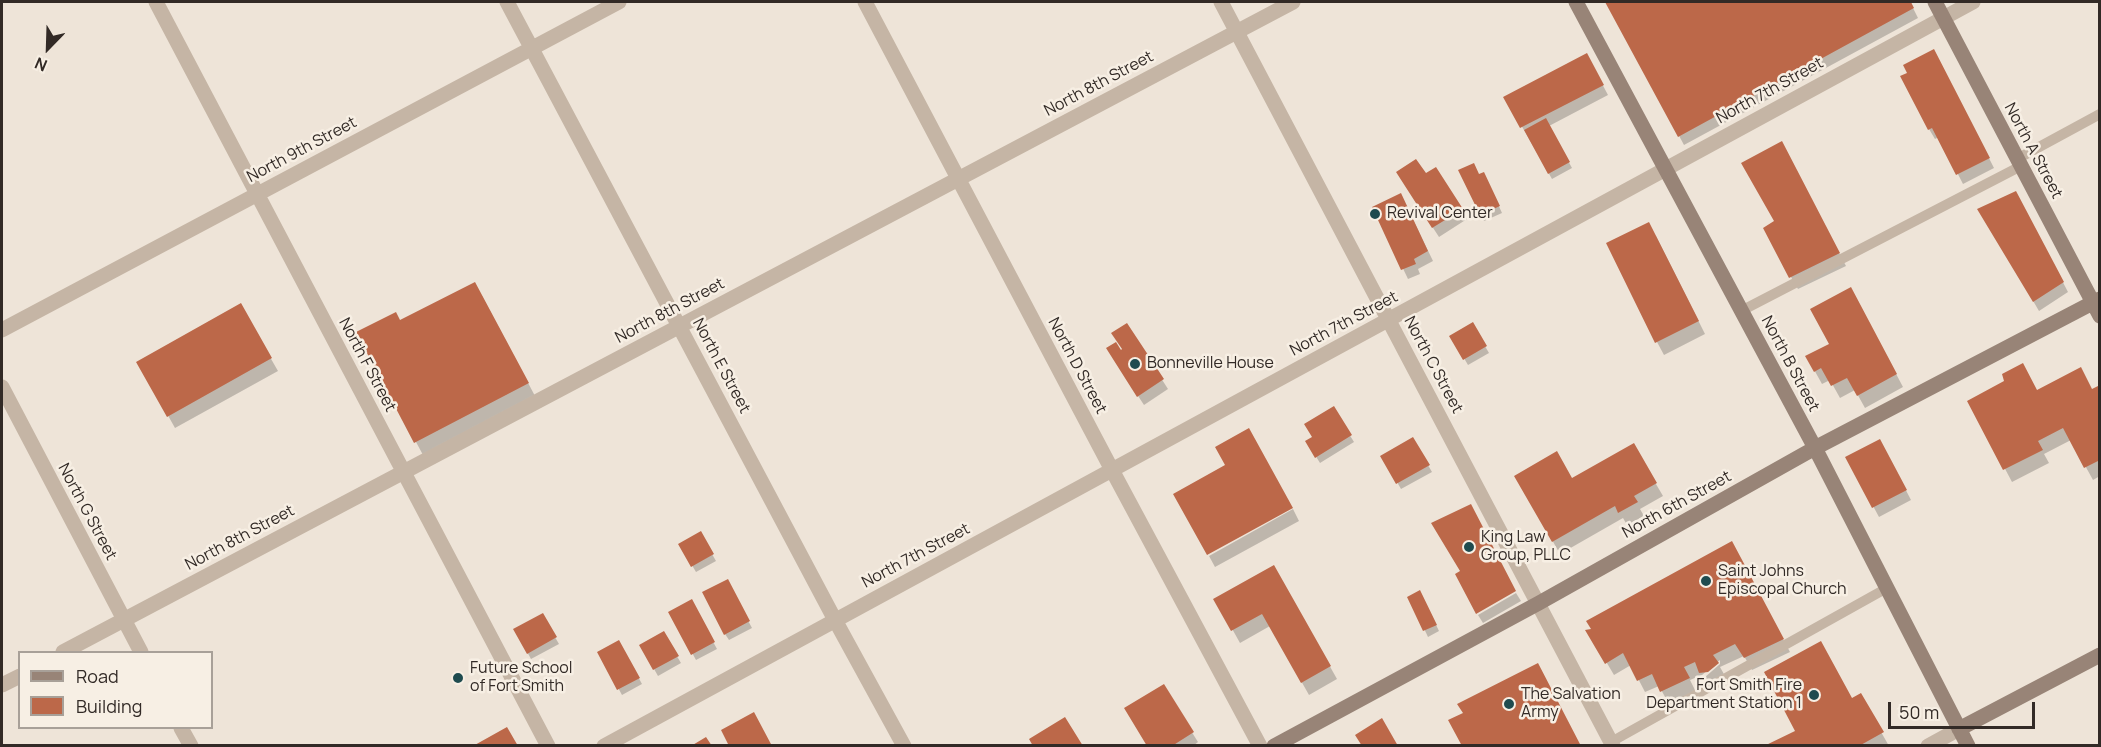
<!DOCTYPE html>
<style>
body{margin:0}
#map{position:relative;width:2101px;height:747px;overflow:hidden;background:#eee4d8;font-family:Manrope,sans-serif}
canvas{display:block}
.frame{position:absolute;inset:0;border:3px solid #322a26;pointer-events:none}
.legend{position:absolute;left:18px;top:651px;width:195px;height:78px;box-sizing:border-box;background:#f7efe4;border:2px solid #a8a098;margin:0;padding:8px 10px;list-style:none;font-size:18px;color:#322a26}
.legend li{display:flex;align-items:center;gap:12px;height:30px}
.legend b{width:30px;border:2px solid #a8a098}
.north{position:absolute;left:18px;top:18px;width:60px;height:60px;-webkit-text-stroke:4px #f7efe4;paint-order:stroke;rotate:203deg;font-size:16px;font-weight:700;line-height:24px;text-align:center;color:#322a26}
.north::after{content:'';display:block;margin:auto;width:21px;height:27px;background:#322a26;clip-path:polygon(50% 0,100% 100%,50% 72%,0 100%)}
.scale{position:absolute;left:1888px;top:702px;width:147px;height:27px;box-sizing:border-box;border:3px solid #322a26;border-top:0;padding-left:8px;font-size:18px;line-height:21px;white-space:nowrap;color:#322a26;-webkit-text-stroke:4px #f7efe4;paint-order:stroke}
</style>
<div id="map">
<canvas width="2101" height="747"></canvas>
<div class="frame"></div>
<ul class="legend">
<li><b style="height:8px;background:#988477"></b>Road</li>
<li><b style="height:16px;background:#bc6849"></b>Building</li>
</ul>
<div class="north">N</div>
<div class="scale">50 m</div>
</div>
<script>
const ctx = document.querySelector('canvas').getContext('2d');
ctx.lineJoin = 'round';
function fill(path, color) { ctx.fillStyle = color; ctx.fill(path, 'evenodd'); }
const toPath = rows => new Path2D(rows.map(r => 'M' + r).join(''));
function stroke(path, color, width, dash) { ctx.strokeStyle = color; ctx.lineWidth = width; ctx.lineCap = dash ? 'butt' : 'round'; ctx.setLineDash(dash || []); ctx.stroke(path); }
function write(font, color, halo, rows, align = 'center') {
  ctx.font = font + ' Manrope,sans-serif'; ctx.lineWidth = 5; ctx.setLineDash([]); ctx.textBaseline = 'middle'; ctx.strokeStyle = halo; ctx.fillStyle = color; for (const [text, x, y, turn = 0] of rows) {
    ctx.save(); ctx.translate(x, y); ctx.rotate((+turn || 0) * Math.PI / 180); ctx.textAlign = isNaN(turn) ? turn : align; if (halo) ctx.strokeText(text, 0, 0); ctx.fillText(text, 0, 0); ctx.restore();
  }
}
fill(toPath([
 [1607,2,1910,2,1918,18,1684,145],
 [1939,60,1994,168,1963,184,1939,137,1935,139,1929,129,1902,77],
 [1592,65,1608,95,1549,126,1572,168,1552,179,1505,97],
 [1788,155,1846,266,1798,289,1791,277,1776,221],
 [1460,171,1487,180,1502,213,1484,221],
 [1425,175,1462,210,1467,219,1439,237,1403,182],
 [2021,202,2068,292,2039,311,1979,209],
 [1406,205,1433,261,1418,269,1420,274,1408,279,1374,208],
 [1656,236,1705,334,1664,355,1657,342],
 [482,296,535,396,423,455,416,442,400,322],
 [1858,302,1903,387,1865,408,1855,390,1840,398,1830,380,1822,384,1807,357,1831,344],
 [240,305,278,371,175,428,138,362],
 [1472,324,1489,353,1468,365,1451,336],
 [1127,325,1168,389,1144,405,1113,358,1124,350],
 [2100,387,2100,476,2093,480,2071,440,2044,454,2049,463,2012,482,1969,401,2037,392,2092,391],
 [1333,408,1354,442,1320,463,1307,442,1314,438],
 [1413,439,1432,472,1401,489,1382,456],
 [1633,445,1663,496,1640,509,1644,516,1627,525,1623,518,1560,554,1516,476,1571,480],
 [1885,450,1911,500,1879,517,1847,458],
 [1293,509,1299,521,1215,567,1209,556],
 [700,533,716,561,696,572,680,545],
 [1738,556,1790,652,1752,670,1744,656,1720,667,1725,676,1708,685,1704,678,1720,664,1720,660,1702,675,1690,680,1696,692,1669,704,1659,686,1645,692,1631,665,1614,675,1588,631],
 [1274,567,1337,679,1309,695,1270,626,1240,643,1216,600],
 [727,581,752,628,729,640,725,634],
 [1516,593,1521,601,1483,623,1478,615],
 [1409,597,1423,598,1439,631,1428,637],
 [691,601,717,649,696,660,670,612],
 [542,615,559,644,531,659,515,630],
 [663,633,681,663,658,676,641,646],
 [619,642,642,684,622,695,599,653],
 [1163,686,1198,742,1193,746,1148,746],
 [1860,695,1889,746,1767,746,1797,731]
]), '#0003');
fill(toPath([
 [1605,2,1911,2,1914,8,1678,137],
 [1934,49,1990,158,1956,175,1932,128,1928,130,1900,76,1907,73,1903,65],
 [1587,53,1604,85,1520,128,1503,97],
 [1546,118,1570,162,1548,174,1524,130],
 [1782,141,1840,253,1789,278,1763,228,1774,221,1741,163],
 [1416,159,1426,173,1436,167,1463,209,1432,228,1396,172],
 [1474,163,1479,174,1484,172,1500,206,1480,215,1458,170],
 [2016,191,2064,282,2033,302,1977,209],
 [1401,193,1428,251,1414,259,1416,264,1401,270,1372,207],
 [1649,222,1699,321,1655,343,1606,243],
 [475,282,529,383,414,443,356,332,396,312,400,320],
 [1851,287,1897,374,1857,396,1847,378,1831,386,1821,368,1814,372,1805,356,1829,344,1810,309],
 [241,303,272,358,167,417,136,362],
 [1473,322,1487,346,1463,360,1449,336],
 [1127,323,1164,379,1137,397,1106,348,1116,342,1121,350,1122,349,1111,333],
 [2023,363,2037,390,2081,367,2092,389,2100,385,2100,460,2084,468,2063,428,2038,441,2043,450,2003,470,1967,401,2004,381,2002,374],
 [1334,406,1352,435,1315,458,1305,441,1312,437,1304,424],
 [1249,428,1293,508,1207,555,1173,494,1225,465,1215,447],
 [1413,437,1430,465,1396,484,1380,456],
 [1880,439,1907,490,1872,508,1845,457],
 [1634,443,1657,483,1634,496,1638,502,1618,513,1615,506,1552,542,1514,476,1557,451,1572,478],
 [1471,504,1516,591,1476,614,1455,574,1460,571,1431,523],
 [701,531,714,554,691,567,678,544],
 [1732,541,1784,639,1744,658,1735,644,1713,655,1719,663,1708,672,1699,673,1695,662,1684,667,1690,678,1660,692,1652,674,1637,681,1623,653,1605,664,1585,630,1591,629,1586,621],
 [1274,565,1331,666,1301,683,1262,614,1231,631,1213,599],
 [728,579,750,621,724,635,702,592],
 [1420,590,1437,625,1423,631,1407,597],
 [692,599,715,642,691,655,668,612],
 [543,613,557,637,527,654,513,629],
 [664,631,679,656,653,670,639,645],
 [619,640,640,678,617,690,597,652],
 [1821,641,1852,698,1861,693,1884,732,1859,746,1764,746,1795,731,1764,672],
 [1538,663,1581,746,1462,746,1448,720,1463,713,1457,704],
 [1164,684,1194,732,1172,746,1147,746,1124,708],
 [754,712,772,746,729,746,721,730],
 [1065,717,1083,746,1033,746,1029,739],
 [1382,718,1398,746,1362,746,1355,735],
 [507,727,518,746,473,746],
 [706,737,712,746,691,746]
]), '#bc6849');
stroke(toPath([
 [2017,159,2100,114],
 [1741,311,2021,166],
 [1611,742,1887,588]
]), '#c5b5a5', 10);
stroke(toPath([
 [156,2,548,746],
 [507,2,835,620,904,746],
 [865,2,1112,470,1260,746],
 [1221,2,1613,746],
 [2,330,619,2],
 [2,387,141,652],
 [63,652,1293,2],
 [2,685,20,676],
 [181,728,191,746],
 [604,746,1973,2],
 [1928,746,1959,729]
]), '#c5b5a5', 15);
stroke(toPath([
 [1576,2,1815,448,1968,746],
 [1935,2,2100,316],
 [1959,729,2100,655],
 [1274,746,1539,603,1815,448,2100,299]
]), '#988477', 15);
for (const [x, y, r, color] of [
 [1375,214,6,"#1f4b4f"],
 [1135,364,6,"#1f4b4f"],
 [1469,547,6,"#1f4b4f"],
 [1706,581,6,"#1f4b4f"],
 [458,678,6,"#1f4b4f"],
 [1814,695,6,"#1f4b4f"],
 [1509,704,6,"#1f4b4f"]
]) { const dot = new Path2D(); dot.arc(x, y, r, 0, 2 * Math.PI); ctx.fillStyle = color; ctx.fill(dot); stroke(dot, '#f7efe4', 2); }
write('16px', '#322a26', '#f7efe4', [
 ["North 8th Street",1099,84,-28],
 ["North 7th Street",1770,91,-29],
 ["North 9th Street",302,150,-28],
 ["North A Street",2033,151,62],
 ["North 8th Street",670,311,-28],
 ["North 7th Street",1344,324,-28],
 ["North B Street",1790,364,62],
 ["North F Street",367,365,62],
 ["North C Street",1433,365,62],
 ["North E Street",721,366,62],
 ["North D Street",1077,366,62],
 ["North 6th Street",1677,505,-29],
 ["North G Street",87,512,62],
 ["North 8th Street",240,538,-28],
 ["North 7th Street",916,556,-28]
]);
write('16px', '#322a26', '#f7efe4', [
 ["Revival Center",1387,214],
 ["Bonneville House",1147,364],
 ["King Law",1481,538],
 ["Group, PLLC",1481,556],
 ["Saint Johns",1718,572],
 ["Episcopal Church",1718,590],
 ["Future School",470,669],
 ["of Fort Smith",470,687],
 ["Fort Smith Fire",1802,686,"right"],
 ["Department Station 1",1802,704,"right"],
 ["The Salvation",1521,695],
 ["Army",1521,713]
], 'left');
</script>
